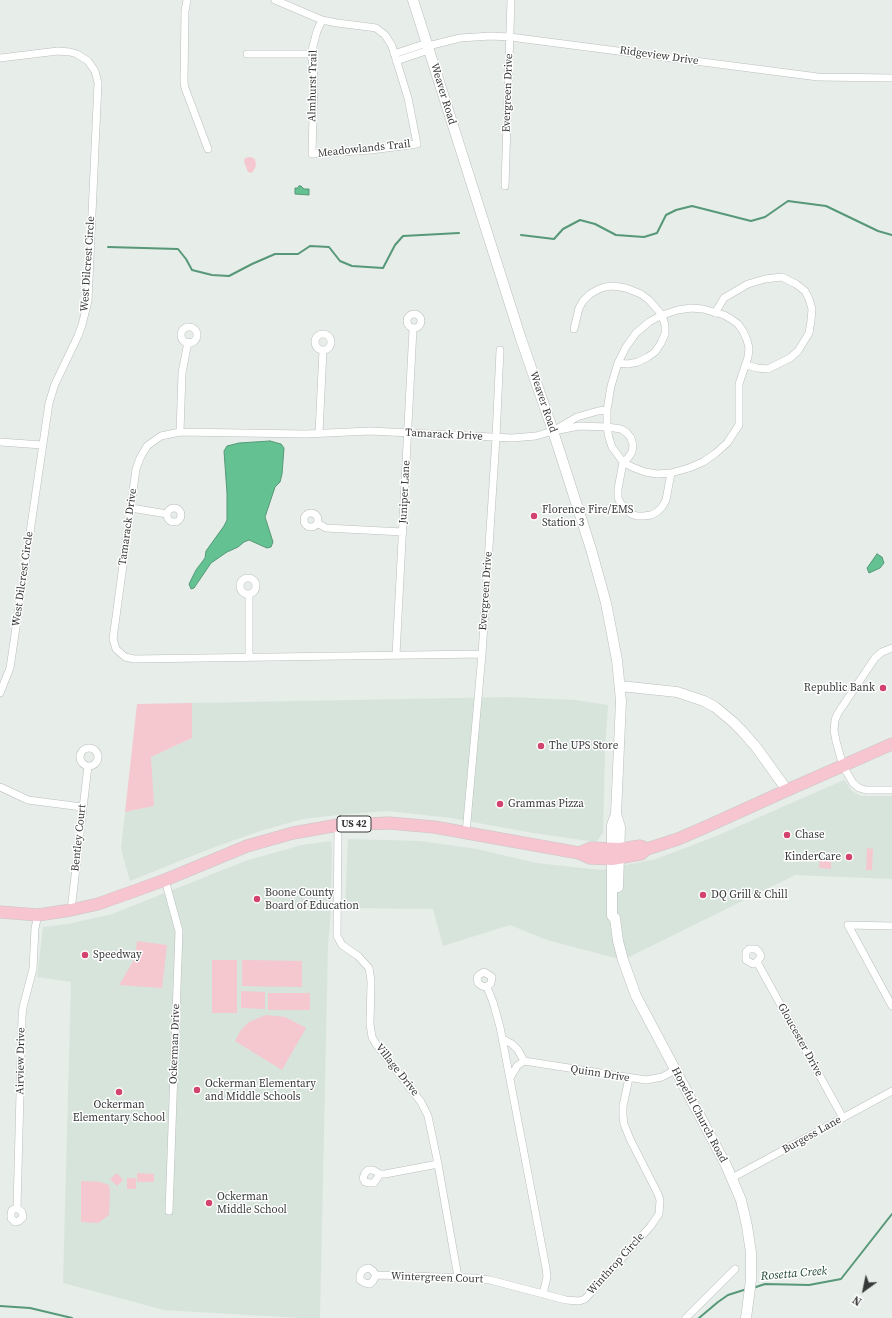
<!DOCTYPE html>
<style>
body{margin:0}
#map{position:relative;width:892px;height:1318px;overflow:hidden;background:#e7ede9;font-family:"Source Serif 4",serif}
canvas{display:block}
.north{position:absolute;left:844px;top:1270px;width:40px;height:40px;-webkit-text-stroke:3px #fff;paint-order:stroke;rotate:213deg;font-size:11px;font-weight:700;line-height:16px;text-align:center;color:#383a39}
.north::after{content:'';display:block;margin:auto;width:14px;height:18px;background:#383a39;clip-path:polygon(50% 0,100% 100%,50% 72%,0 100%)}
</style>
<div id="map">
<canvas width="892" height="1318"></canvas>
<div class="north">N</div>
</div>
<script>
const ctx = document.querySelector('canvas').getContext('2d');
ctx.lineJoin = 'round';
function fill(path, color) { ctx.fillStyle = color; ctx.fill(path, 'evenodd'); }
const toPath = rows => new Path2D(rows.map(r => 'M' + r).join(''));
function stroke(path, color, width, dash) { ctx.strokeStyle = color; ctx.lineWidth = width; ctx.lineCap = dash ? 'butt' : 'round'; ctx.setLineDash(dash || []); ctx.stroke(path); }
function write(font, color, halo, rows, align = 'center') {
  ctx.font = font + ' "Source Serif 4",serif'; ctx.lineWidth = 3; ctx.setLineDash([]); ctx.textBaseline = 'middle'; ctx.strokeStyle = halo; ctx.fillStyle = color; for (const [text, x, y, turn = 0] of rows) {
    ctx.save(); ctx.translate(x, y); ctx.rotate((+turn || 0) * Math.PI / 180); ctx.textAlign = isNaN(turn) ? turn : align; if (halo) ctx.strokeText(text, 0, 0); ctx.fillText(text, 0, 0); ctx.restore();
  }
}
fill(toPath([
 [509,697,576,700,608,705,605,750,603,833,596,842,533,833,451,818,388,811,347,814,303,819,260,831,207,850,130,881,121,849,125,812,153,806,151,757,192,738,192,703],
 [844,780,852,791,861,796,892,796,892,879,795,875,623,960,547,940,510,925,443,946,433,909,345,908,348,839,420,841,477,849,536,863,601,870,656,859,714,837],
 [331,841,332,848,331,910,328,945,320,1318,300,1318,164,1310,63,1283,71,982,37,977,43,927,68,924,112,914,248,860,302,845]
]), '#d7e4dc');
fill(toPath([
 [250,157,255,159,256,166,252,173,248,172,244,162,245,158],
 [192,703,192,738,151,757,154,806,125,812,137,704],
 [867,848,873,849,872,870,866,870],
 [820,859,831,860,831,869,819,868],
 [137,941,167,945,162,988,119,985,135,958],
 [212,960,237,960,237,1013,212,1013],
 [242,960,302,961,302,987,242,986],
 [241,991,265,992,265,1009,241,1008],
 [268,993,310,993,310,1010,268,1010],
 [266,1015,285,1017,306,1028,282,1070,235,1041,241,1030,249,1022],
 [117,1173,123,1180,117,1186,110,1179],
 [137,1173,154,1174,154,1182,137,1182],
 [127,1178,136,1178,136,1189,127,1189],
 [81,1181,100,1182,109,1185,110,1192,109,1215,98,1223,81,1222]
]), '#f5c7cf');
const water = toPath([
 [299,186,301,186,304,189,309,189,309,195,295,194,295,188,298,188,299,186],
 [270,441,281,444,284,448,282,474,280,482,275,487,265,517,273,542,271,547,267,548,249,540,244,542,238,547,227,552,211,563,194,588,191,589,189,584,196,570,205,558,206,551,224,526,227,520,227,493,224,451,227,446,239,443,270,441],
 [877,554,882,557,884,563,880,568,869,573,867,568,877,554]
]);
fill(water, '#63c192');
stroke(water, '#569877', 1);
stroke(toPath([
 [521,235,554,239,563,229,580,220,595,224,616,235,644,237,657,233,666,215,676,210,692,206,751,221,765,217,788,201,826,206,878,231,892,235],
 [108,247,178,249,186,259,192,270,212,275,229,276,252,264,275,254,298,254,310,246,329,247,340,261,352,266,383,268,395,245,403,236,459,233],
 [753,1288,765,1284,809,1285,841,1279,892,1214],
 [0,1306,30,1308,72,1318],
 [699,1318,718,1302,728,1295,747,1289]
]), '#569877', 2);
const minor = toPath([
 [187,0,185,11,184,82,185,88,208,149],
 [275,0,322,20,337,23,369,27,376,28,385,35,392,46,408,98,417,144,371,150,312,154,314,78,313,65,311,54,317,31,322,20],
 [428,46,460,38,491,36,510,37,818,77,892,78],
 [247,54,311,54],
 [394,54,427,43],
 [0,58,58,51,70,52,77,54,88,61,95,71,98,83,88,301,82,325,78,336,55,384,49,403,10,668,0,693],
 [396,61,429,50],
 [505,186,511,0],
 [691,308,703,309,724,315,731,319,738,324,743,331,747,340,749,348,748,357,739,384,739,425,727,443,716,453,703,462,689,468,671,473,657,474,645,472,632,467,623,462,612,447,609,438,607,427,607,410,611,386,618,363,626,347,636,333,649,322,662,315,678,310,691,308],
 [715,313,724,298,748,284,765,279,782,277,796,284,805,291,809,299,812,309,811,321,809,333,798,351,790,358,768,369,757,368,746,365],
 '407 321a7 7 0 1 1 14 0a7 7 0 1 1-14 0Z',
 '181 335a8 8 0 1 1 16 0a8 8 0 1 1-16 0Z',
 [574,329,579,308,583,301,590,294,599,289,605,287,613,286,626,288,641,294,649,300,662,315,665,325,665,334,661,343,655,352,648,357,638,362,628,364,618,363],
 '315 342a8 8 0 1 1 16 0a8 8 0 1 1-16 0Z',
 [559,430,579,426,607,427,621,429,627,433,631,438,633,445,632,452,628,458,623,462,618,489,618,498,621,504,631,514,637,516,644,516,651,515,657,512,662,507,666,500,671,473],
 [180,432,182,373,188,342],
 [319,433,323,350],
 [0,442,42,445],
 [131,508,167,514],
 '167 515a7 7 0 1 1 14 0a7 7 0 1 1-14 0Z',
 '304 520a7 7 0 1 1 14 0a7 7 0 1 1-14 0Z',
 [317,523,326,528,403,532],
 '240 586a8 8 0 1 1 16 0a8 8 0 1 1-16 0Z',
 [249,594,249,657],
 [892,648,882,652,875,658,838,713,835,720,834,730,836,741,843,766,853,783,859,788,866,790,892,790],
 [482,654,134,659,125,657,116,649,113,639,136,469,140,458,147,446,161,436,180,432,306,434,370,431,512,438,536,436,553,431,577,417,598,411,607,410],
 [396,655,413,329],
 '80 757a9 9 0 1 1 18 0a9 9 0 1 1-18 0Z',
 [0,787,28,800,82,807],
 [338,825,337,936,342,945,358,956,369,968,371,981,370,1024,372,1037,376,1044,421,1102,428,1116,438,1164,458,1277],
 [466,833,482,654,496,438,500,350],
 [165,880,179,931,169,1211],
 [71,910,88,766],
 [848,925,892,1006],
 [848,925,892,926],
 [757,962,753,964,746,960,746,952,749,949,756,949,759,952,761,956,757,962,843,1118],
 [487,987,482,986,478,983,477,978,479,975,484,972,492,977,491,983,487,987,493,1002,500,1027,546,1268,547,1277,543,1294],
 [503,1039,512,1044,518,1050,524,1061],
 [510,1078,517,1066,524,1061,646,1080,662,1077,675,1070],
 [380,1174,374,1183,370,1183,365,1182,363,1178,365,1173,368,1170,373,1170,380,1174,385,1174,438,1164],
 [732,1178,892,1091],
 [17,1208,22,1212,23,1217,19,1221,15,1222,11,1218,11,1214,12,1210,17,1208,22,1017,23,1007,33,969,35,928,38,915],
 [376,1275,373,1281,370,1284,365,1283,360,1280,360,1275,362,1271,365,1269,369,1268,373,1271,376,1275,475,1278,490,1280,566,1300,579,1301,585,1299,650,1227,659,1214,660,1200,658,1194,630,1139,624,1124,623,1116,623,1106,629,1078],
 [686,1318,735,1269]
]);
const secondary = toPath([
 [413,0,521,339,553,431,591,549,606,603,617,660,621,701,616,814,612,825,612,916,615,918,618,941,623,960,636,996,726,1165,741,1200,747,1226,751,1253,751,1280,746,1318],
 [620,686,677,692,704,701,715,707,733,722,742,731,756,747,787,790],
 [616,814,620,827,618,887]
]);
const primary = toPath([
 [579,853,591,848,620,849,640,846,643,847],
 [0,912,38,915,71,910,98,904,165,880,247,846,293,833,338,825,389,823,434,827,579,853,590,858,612,859,641,854,647,849,678,839,708,826,783,792,892,744]
]);
stroke(minor, '#babfbc', 8);
stroke(secondary, '#babfbc', 11);
stroke(primary, '#c7c8c8', 13);
stroke(minor, '#fff', 7);
stroke(secondary, '#fff', 10);
stroke(primary, '#f6c5cf', 12);
for (const [x, y, r, color] of [
 [534,516,4,"#d2446f"],
 [883,688,4,"#d2446f"],
 [541,746,4,"#d2446f"],
 [500,804,4,"#d2446f"],
 [787,835,4,"#d2446f"],
 [849,857,4,"#d2446f"],
 [703,895,4,"#d2446f"],
 [257,899,4,"#d2446f"],
 [85,955,4,"#d2446f"],
 [197,1090,4,"#d2446f"],
 [119,1092,4,"#d2446f"],
 [209,1203,4,"#d2446f"]
]) { const dot = new Path2D(); dot.arc(x, y, r, 0, 2 * Math.PI); ctx.fillStyle = color; ctx.fill(dot); stroke(dot, '#fff', 1.5); }
for (const [x, y, w] of [
 [354,824,34]
]) { const box = new Path2D(); box.roundRect(x - w / 2, y - 8, w, 16, 3); ctx.fillStyle = '#fff'; ctx.fill(box); stroke(box, '#383a39', 1); }
write('bold 10px', '#383a39', null, [
 ["US 42",354,824]
]);
write('11px', '#383a39', '#fff', [
 ["Ridgeview Drive",659,56,8],
 ["Almhurst Trail",313,86,-89],
 ["Evergreen Drive",508,93,-88],
 ["Weaver Road",443,94,73],
 ["Meadowlands Trail",364,149,-6],
 ["West Dilcrest Circle",88,264,-86],
 ["Weaver Road",543,402,71],
 ["Tamarack Drive",444,435,3],
 ["Juniper Lane",405,492,-87],
 ["Tamarack Drive",128,527,-82],
 ["West Dilcrest Circle",23,579,-82],
 ["Evergreen Drive",486,591,-86],
 ["Bentley Court",79,838,-84],
 ["Gloucester Drive",800,1040,61],
 ["Ockerman Drive",175,1044,-88],
 ["Airview Drive",21,1061,-89],
 ["Village Drive",397,1070,52],
 ["Quinn Drive",600,1074,9],
 ["Hopeful Church Road",699,1115,62],
 ["Burgess Lane",812,1135,-29],
 ["Winthrop Circle",616,1264,-48],
 ["Wintergreen Court",437,1278,2]
]);
write('11px', '#383a39', '#fff', [
 ["Florence Fire/EMS",542,510],
 ["Station 3",542,523],
 ["Republic Bank",875,688,"right"],
 ["The UPS Store",549,746],
 ["Grammas Pizza",508,804],
 ["Chase",795,835],
 ["KinderCare",841,857,"right"],
 ["Boone County",265,893],
 ["Board of Education",265,906],
 ["DQ Grill & Chill",711,895],
 ["Speedway",93,955],
 ["Ockerman Elementary",205,1084],
 ["and Middle Schools",205,1097],
 ["Ockerman",119,1105,"center"],
 ["Elementary School",119,1118,"center"],
 ["Ockerman",217,1197],
 ["Middle School",217,1210]
], 'left');
write('italic 12px', '#1f4733', '#fff', [
 ["Rosetta Creek",794,1274,-5]
]);
</script>
